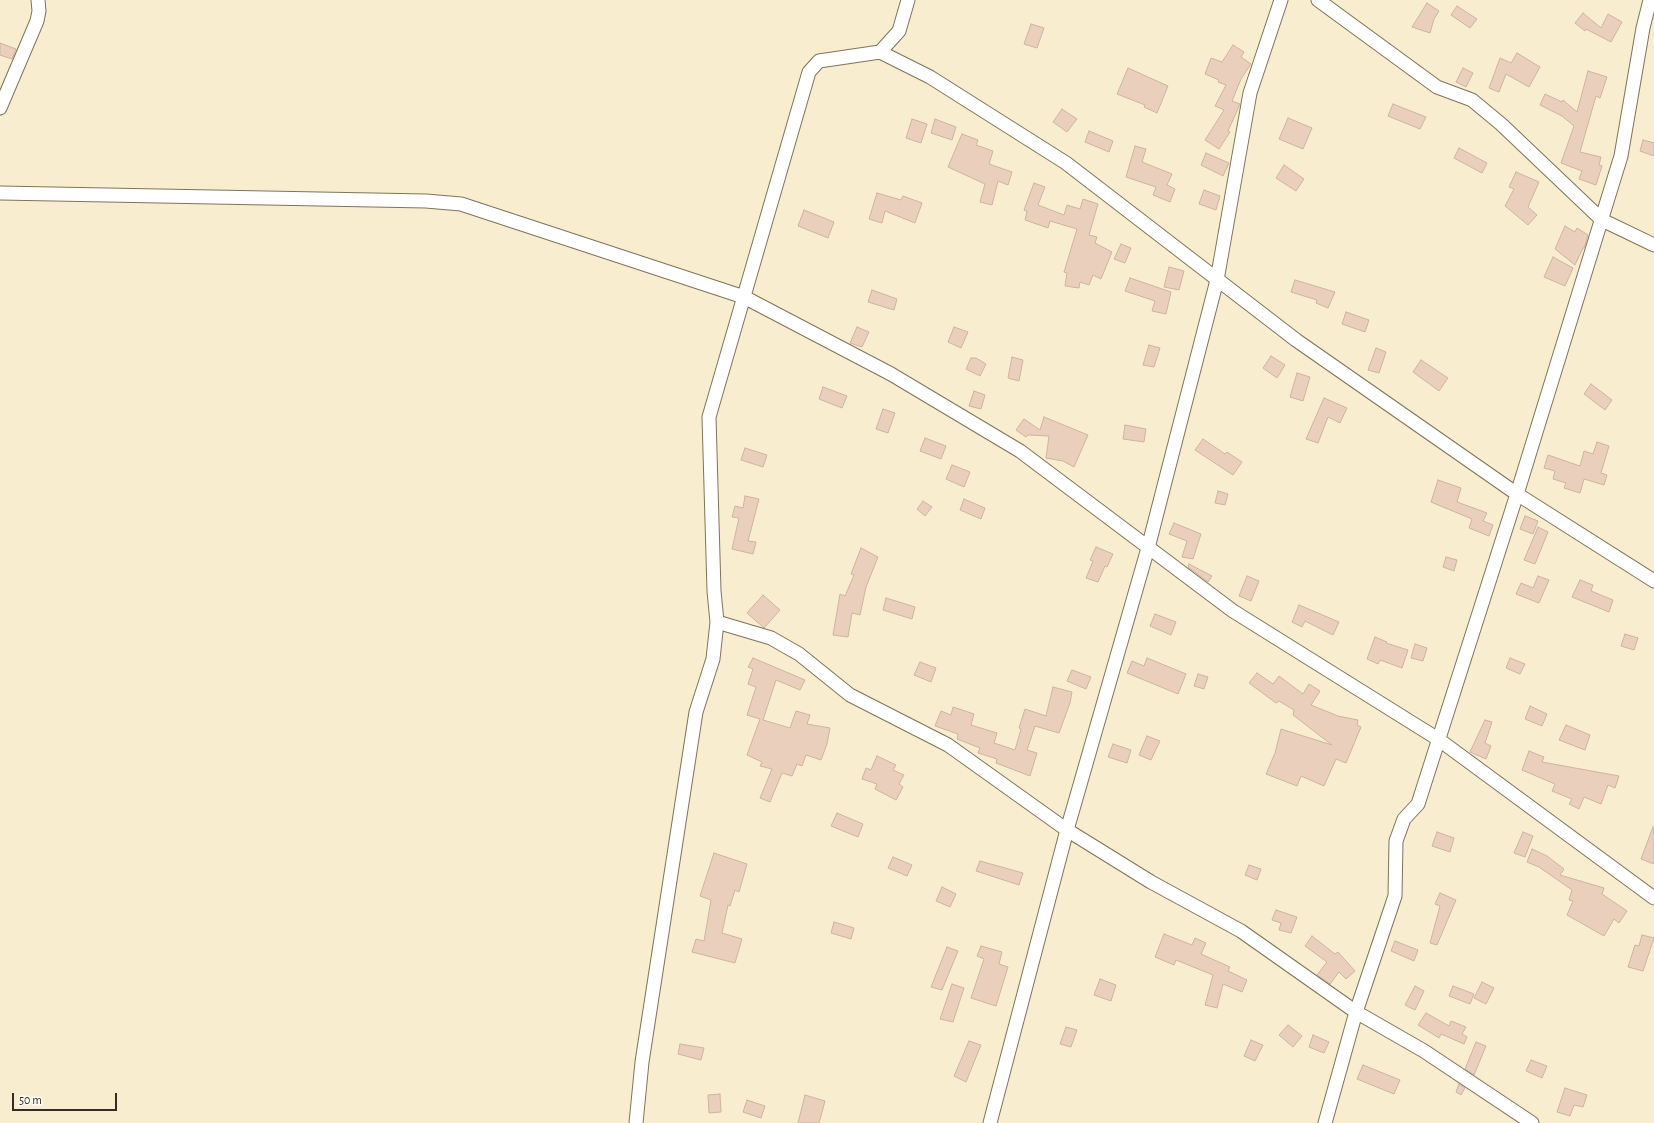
<!DOCTYPE html>
<style>
body{margin:0}
#map{position:relative;width:1654px;height:1123px;overflow:hidden;background:#f9edd0;font-family:"Alegreya Sans",sans-serif}
canvas{display:block}
.scale{position:absolute;left:12px;top:1093px;width:105px;height:18px;box-sizing:border-box;border:2px solid #332e23;border-top:0;padding-left:5px;font-size:12px;line-height:14px;white-space:nowrap;color:#332e23;-webkit-text-stroke:3px #fdfbf5;paint-order:stroke}
</style>
<div id="map">
<canvas width="1654" height="1123"></canvas>
<div class="scale">50 m</div>
</div>
<script>
const ctx = document.querySelector('canvas').getContext('2d');
ctx.lineJoin = 'round';
function fill(path, color) { ctx.fillStyle = color; ctx.fill(path, 'evenodd'); }
const toPath = rows => new Path2D(rows.map(r => 'M' + r).join(''));
function stroke(path, color, width, dash) { ctx.strokeStyle = color; ctx.lineWidth = width; ctx.lineCap = dash ? 'butt' : 'round'; ctx.setLineDash(dash || []); ctx.stroke(path); }
const building = toPath([
 [1427,3,1439,11,1434,19,1430,33,1412,27,1427,3],
 [1457,6,1477,19,1470,28,1451,15,1457,6],
 [1583,13,1601,28,1608,14,1622,22,1611,42,1586,29,1585,31,1575,23,1583,13],
 [1031,24,1044,28,1037,48,1024,44,1031,24],
 [0,43,16,49,12,59,0,55,0,43],
 [1233,45,1244,52,1241,57,1251,64,1241,79,1232,101,1240,104,1228,131,1230,132,1219,149,1205,140,1224,110,1215,106,1226,85,1218,82,1219,80,1205,74,1211,58,1222,62,1233,45],
 [1517,53,1540,67,1529,87,1506,74,1499,92,1489,88,1500,58,1511,63,1517,53],
 [1128,68,1168,86,1157,113,1144,107,1145,105,1117,94,1128,68],
 [1463,68,1473,73,1466,87,1456,82,1463,68],
 [1588,71,1607,77,1600,98,1596,96,1580,152,1601,157,1599,165,1602,166,1596,185,1579,179,1582,171,1561,163,1574,126,1562,116,1540,105,1545,94,1562,102,1563,100,1577,112,1588,71],
 [1393,104,1426,117,1420,129,1388,116,1393,104],
 [1062,109,1077,119,1067,132,1053,122,1062,109],
 [1288,118,1312,128,1303,149,1279,139,1288,118],
 [912,119,927,124,921,143,906,138,912,119],
 [935,119,956,127,952,140,931,133,935,119],
 [1089,131,1113,141,1109,152,1085,142,1089,131],
 [962,134,978,140,976,145,993,151,989,164,1012,172,1008,185,998,181,992,205,980,202,985,184,948,167,962,134],
 [1643,140,1654,143,1654,156,1640,151,1643,140],
 [1135,146,1146,149,1142,162,1172,174,1167,185,1175,189,1170,202,1153,195,1156,187,1126,177,1135,146],
 [1459,148,1487,163,1482,173,1454,158,1459,148],
 [1206,153,1229,163,1223,176,1201,165,1206,153],
 [1284,165,1304,179,1296,191,1276,178,1284,165],
 [1516,172,1539,182,1528,207,1537,215,1528,225,1505,206,1514,189,1509,187,1516,172],
 [1034,183,1045,187,1038,205,1064,215,1067,205,1080,209,1083,199,1098,204,1089,235,1097,237,1095,243,1112,252,1101,279,1093,275,1089,285,1080,282,1079,288,1065,286,1067,273,1064,272,1077,229,1050,221,1048,228,1025,220,1027,211,1024,210,1034,183],
 [1204,190,1220,196,1216,210,1199,204,1204,190],
 [877,193,901,200,903,196,922,203,915,223,885,211,882,223,869,219,877,193],
 [804,210,834,222,828,238,798,226,804,210],
 [1565,226,1575,232,1577,228,1588,235,1584,248,1583,248,1575,265,1555,249,1565,226],
 [1121,244,1131,248,1125,263,1114,259,1121,244],
 [1553,257,1573,268,1565,286,1544,277,1553,257],
 [1169,267,1184,271,1179,290,1164,287,1169,267],
 [1130,278,1171,292,1166,314,1152,311,1155,301,1125,291,1130,278],
 [1295,280,1335,292,1328,308,1316,303,1317,300,1291,292,1295,280],
 [872,290,897,299,894,310,868,302,872,290],
 [1346,312,1369,320,1365,332,1342,324,1346,312],
 [857,327,869,332,862,347,850,343,857,327],
 [954,327,968,332,961,348,948,342,954,327],
 [1149,345,1160,348,1154,367,1143,365,1149,345],
 [1376,348,1386,352,1379,373,1368,370,1376,348],
 [1271,356,1285,365,1277,378,1263,368,1271,356],
 [1012,357,1023,360,1019,381,1008,378,1012,357],
 [971,358,976,358,986,364,980,376,966,369,971,358],
 [1421,360,1448,378,1439,391,1413,372,1421,360],
 [1297,373,1310,377,1303,401,1290,397,1297,373],
 [1591,384,1612,400,1605,410,1584,394,1591,384],
 [823,387,847,396,842,408,819,399,823,387],
 [974,391,985,395,981,409,969,406,974,391],
 [1324,398,1347,408,1340,423,1328,417,1318,443,1306,439,1324,398],
 [883,409,895,413,888,433,876,429,883,409],
 [1044,417,1088,435,1074,467,1063,461,1046,458,1049,436,1028,435,1026,437,1016,430,1024,419,1040,430,1044,417],
 [1125,425,1146,429,1144,442,1123,439,1125,425],
 [925,438,946,446,941,459,920,451,925,438],
 [1203,439,1225,454,1227,452,1242,462,1233,475,1195,450,1203,439],
 [1597,442,1609,446,1601,473,1607,475,1604,485,1584,479,1580,493,1564,488,1566,483,1553,479,1555,471,1544,468,1548,455,1580,466,1584,451,1593,454,1597,442],
 [745,448,767,455,763,467,741,460,745,448],
 [952,465,970,472,964,487,946,479,952,465],
 [1438,480,1461,488,1457,502,1487,513,1483,521,1493,525,1489,536,1469,528,1472,519,1431,502,1438,480],
 [1218,491,1228,494,1225,505,1215,503,1218,491],
 [745,496,759,499,748,541,756,542,753,554,732,549,739,518,732,517,735,506,743,508,745,496],
 [964,499,985,508,981,519,960,510,964,499],
 [923,501,932,507,925,516,917,509,923,501],
 [1525,516,1538,521,1533,534,1520,529,1525,516],
 [1174,523,1201,534,1193,559,1182,557,1187,541,1169,534,1174,523],
 [1538,527,1548,532,1535,564,1524,560,1538,527],
 [1096,547,1113,554,1107,567,1105,566,1098,582,1086,578,1093,561,1090,560,1096,547],
 [861,548,878,557,866,587,860,615,852,613,848,637,833,635,840,594,845,596,854,575,851,574,861,548],
 [1446,557,1457,560,1454,571,1443,567,1446,557],
 [1189,564,1212,576,1208,582,1188,567,1189,564],
 [1247,576,1259,581,1251,601,1239,596,1247,576],
 [1538,576,1549,580,1539,603,1516,594,1521,583,1533,588,1538,576],
 [1580,580,1593,585,1591,591,1613,600,1609,612,1572,597,1580,580],
 [763,595,780,610,764,628,747,613,763,595],
 [886,598,915,607,912,619,883,610,886,598],
 [1299,605,1339,622,1333,635,1305,621,1302,627,1292,622,1299,605],
 [1155,614,1176,622,1171,635,1150,626,1155,614],
 [1625,634,1638,638,1634,650,1621,646,1625,634],
 [1375,637,1387,642,1386,643,1408,650,1402,668,1380,660,1378,664,1367,659,1375,637],
 [1415,644,1427,648,1423,661,1411,658,1415,644],
 [753,658,805,680,800,690,776,680,763,720,790,728,796,711,810,715,807,724,830,728,827,744,821,760,806,755,802,766,797,764,792,776,782,773,770,802,760,798,772,769,760,766,762,762,747,755,760,719,747,715,756,687,748,684,753,669,748,667,753,658],
 [1147,658,1186,674,1178,694,1127,673,1132,661,1144,666,1147,658],
 [1510,658,1525,664,1520,674,1506,668,1510,658],
 [920,662,936,668,931,682,914,675,920,662],
 [1072,670,1091,677,1086,689,1067,681,1072,670],
 [1257,673,1273,684,1279,676,1303,694,1309,684,1320,691,1311,705,1338,716,1358,720,1357,725,1361,727,1346,763,1336,759,1324,786,1301,776,1297,786,1266,774,1275,753,1281,729,1332,745,1293,715,1294,710,1279,701,1276,703,1249,683,1257,673],
 [1198,674,1208,677,1204,689,1194,686,1198,674],
 [1053,687,1072,692,1070,703,1059,733,1035,726,1027,750,1037,753,1030,776,996,763,997,759,978,753,980,748,957,739,958,734,935,726,941,711,951,715,953,707,974,714,971,725,997,733,994,743,1015,750,1021,729,1019,728,1025,709,1046,716,1053,687],
 [1530,706,1547,714,1542,726,1525,719,1530,706],
 [1485,720,1492,722,1485,743,1491,746,1486,759,1470,752,1485,720],
 [1566,725,1590,735,1585,750,1559,740,1566,725],
 [1147,736,1160,741,1151,760,1139,755,1147,736],
 [1113,744,1131,750,1127,763,1108,757,1113,744],
 [1529,751,1544,757,1542,762,1619,776,1615,788,1608,785,1601,804,1584,797,1579,809,1569,804,1572,799,1552,791,1555,784,1522,770,1529,751],
 [877,756,896,765,893,770,904,775,899,784,903,787,896,800,875,789,877,784,862,779,866,768,871,770,877,756],
 [837,813,863,824,858,837,831,826,837,813],
 [1653,827,1654,827,1654,864,1641,859,1653,827],
 [1437,832,1454,838,1450,852,1432,846,1437,832],
 [1523,832,1533,836,1525,857,1514,853,1523,832],
 [1532,849,1547,856,1564,869,1560,875,1604,888,1602,894,1627,911,1619,923,1614,919,1604,936,1567,915,1573,901,1569,900,1572,890,1539,867,1527,862,1532,849],
 [714,853,747,864,739,892,735,890,730,906,728,905,722,933,742,939,735,963,692,952,696,939,704,941,711,900,700,896,714,853],
 [893,857,912,865,907,876,888,868,893,857],
 [980,861,1023,873,1019,885,976,871,980,861],
 [1249,865,1261,869,1257,880,1245,875,1249,865],
 [942,887,956,894,950,907,936,901,942,887],
 [1440,893,1456,900,1437,945,1430,943,1440,906,1435,904,1440,893],
 [1276,910,1297,917,1291,933,1279,930,1281,923,1272,920,1276,910],
 [834,922,854,928,851,939,831,933,834,922],
 [1164,934,1192,945,1195,938,1206,943,1201,954,1230,967,1228,971,1247,980,1242,992,1223,984,1217,1008,1205,1005,1213,975,1176,960,1174,965,1155,957,1164,934],
 [1642,935,1654,938,1643,971,1628,967,1635,945,1639,946,1642,935],
 [1312,936,1335,954,1338,952,1355,971,1346,979,1339,972,1330,984,1317,975,1327,962,1305,946,1312,936],
 [1395,941,1418,950,1414,961,1391,951,1395,941],
 [981,946,1002,952,999,964,1008,967,996,1006,971,998,984,959,977,956,981,946],
 [947,947,958,951,942,990,931,987,947,947],
 [1100,979,1116,985,1111,1001,1094,995,1100,979],
 [1482,982,1494,988,1486,1004,1474,998,1482,982],
 [952,984,964,988,953,1022,940,1019,952,984],
 [1415,986,1424,991,1415,1010,1405,1005,1415,986],
 [1453,986,1474,994,1470,1004,1449,996,1453,986],
 [1426,1013,1449,1026,1451,1021,1466,1027,1462,1034,1467,1037,1464,1044,1441,1034,1439,1038,1418,1025,1426,1013],
 [1288,1025,1302,1036,1293,1047,1279,1035,1288,1025],
 [1066,1027,1077,1030,1071,1047,1060,1044,1066,1027],
 [1313,1035,1329,1042,1324,1053,1309,1047,1313,1035],
 [1251,1040,1263,1045,1255,1061,1244,1056,1251,1040],
 [969,1041,981,1045,966,1082,954,1076,969,1041],
 [1476,1042,1486,1046,1474,1075,1465,1069,1476,1042],
 [680,1044,704,1048,701,1060,678,1054,680,1044],
 [1531,1060,1547,1066,1542,1078,1526,1071,1531,1060],
 [1363,1065,1400,1080,1394,1094,1357,1079,1363,1065],
 [1459,1084,1465,1088,1461,1095,1456,1092,1459,1084],
 [1565,1088,1587,1095,1583,1107,1574,1105,1570,1116,1557,1112,1565,1088],
 [720,1094,721,1112,709,1113,708,1095,720,1094],
 [805,1095,825,1101,819,1123,798,1123,805,1095],
 [747,1100,765,1106,761,1118,743,1112,747,1100]
]);
fill(building, '#eacfbc');
stroke(building, '#cdb3a1', 1);
const minor = toPath([
 [1318,0,1437,87,1472,100,1501,124,1602,220,1654,245],
 [880,52,899,31,908,0],
 [0,108,37,21,39,11,38,0],
 [0,193,426,201,461,204,744,297,891,374,1020,451,1233,611,1438,739,1654,898],
 [717,622,771,638,799,654,850,695,948,745,1067,830,1151,882,1241,931,1356,1012,1424,1051,1532,1123],
 [636,1123,642,1062,696,712,713,659,717,622,714,591,709,417,809,72,819,61,880,52,930,77,1066,163,1296,340,1517,494,1654,581],
 [990,1123,1067,830,1148,548,1217,280,1250,93,1281,0],
 [1325,1123,1356,1012,1395,896,1396,841,1404,819,1418,804,1517,494,1621,156,1643,28,1650,0]
]);
stroke(minor, '#7f735a', 15);
stroke(minor, '#fff', 13);
</script>
